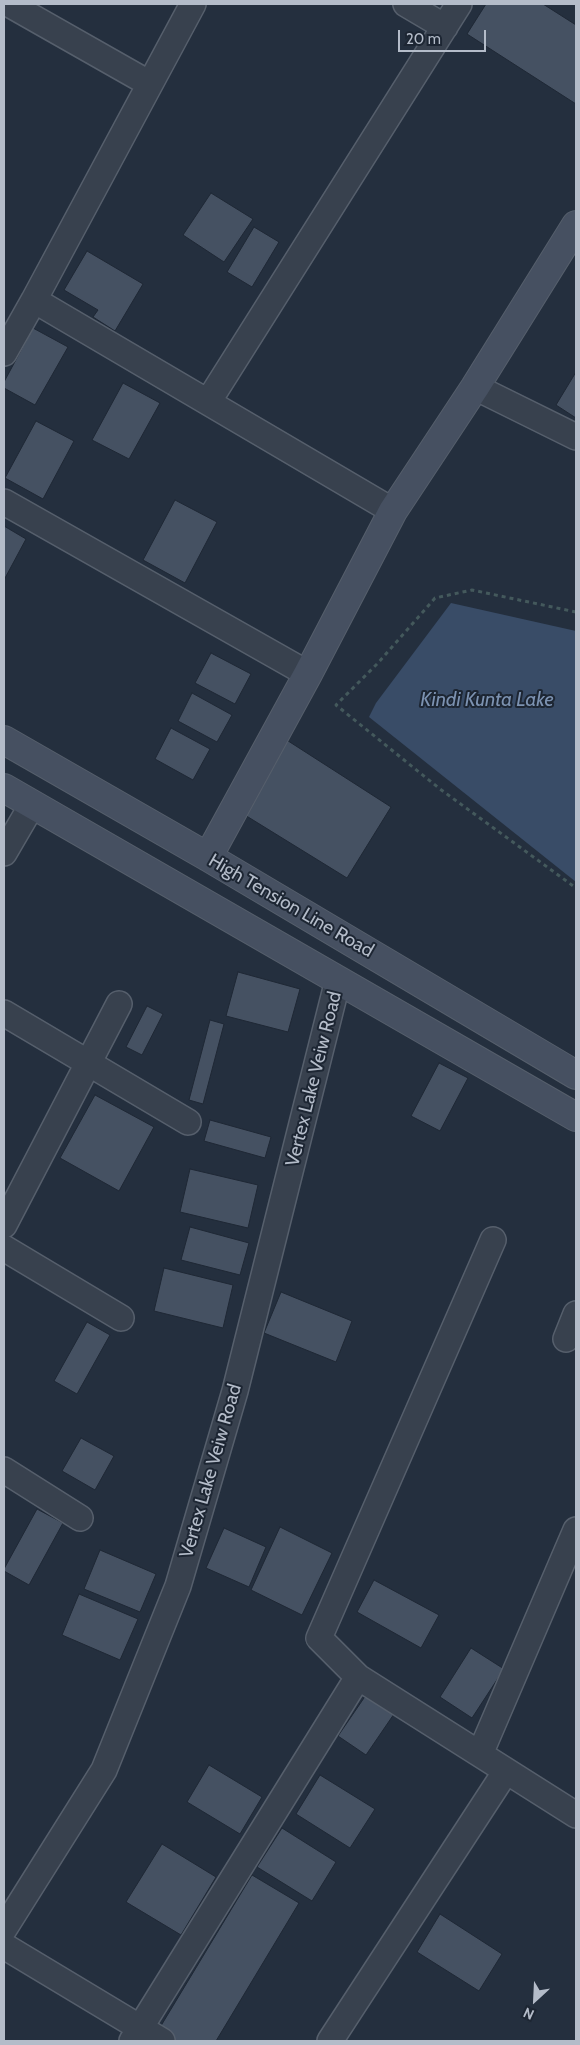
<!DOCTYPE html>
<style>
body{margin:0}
#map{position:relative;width:580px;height:2045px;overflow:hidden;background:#242f3e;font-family:Cabin,sans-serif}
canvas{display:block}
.frame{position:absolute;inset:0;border:5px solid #b4bcc9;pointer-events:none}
.north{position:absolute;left:510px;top:1975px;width:50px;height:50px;-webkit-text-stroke:4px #1d2633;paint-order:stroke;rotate:205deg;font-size:14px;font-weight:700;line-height:20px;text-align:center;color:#b4bcc9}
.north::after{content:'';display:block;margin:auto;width:18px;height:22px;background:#b4bcc9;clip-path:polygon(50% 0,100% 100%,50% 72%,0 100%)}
.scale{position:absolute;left:398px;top:30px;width:88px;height:22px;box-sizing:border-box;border:2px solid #b4bcc9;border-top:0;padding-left:6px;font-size:15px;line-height:18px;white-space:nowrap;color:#b4bcc9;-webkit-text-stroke:4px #1d2633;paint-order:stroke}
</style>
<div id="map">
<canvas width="580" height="2045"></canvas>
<div class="frame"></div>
<div class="north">N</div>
<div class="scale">20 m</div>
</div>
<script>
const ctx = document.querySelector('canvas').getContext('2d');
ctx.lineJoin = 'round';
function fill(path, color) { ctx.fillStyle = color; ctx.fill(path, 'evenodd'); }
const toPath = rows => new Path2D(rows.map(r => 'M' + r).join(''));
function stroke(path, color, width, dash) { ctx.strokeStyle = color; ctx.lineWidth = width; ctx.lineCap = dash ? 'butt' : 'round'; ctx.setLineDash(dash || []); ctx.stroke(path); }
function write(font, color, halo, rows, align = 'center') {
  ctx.font = font + ' Cabin,sans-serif'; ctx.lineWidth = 4; ctx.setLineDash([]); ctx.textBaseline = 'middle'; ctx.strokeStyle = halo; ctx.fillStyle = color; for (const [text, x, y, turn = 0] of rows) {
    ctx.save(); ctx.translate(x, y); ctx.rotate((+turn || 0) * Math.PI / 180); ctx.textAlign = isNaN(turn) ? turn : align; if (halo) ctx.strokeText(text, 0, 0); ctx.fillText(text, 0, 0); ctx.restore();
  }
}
fill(toPath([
 [451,603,576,631,576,882,369,717,376,703]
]), '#394c67');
const building = toPath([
 [486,4,543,4,576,25,576,104,467,34,486,4],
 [211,193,253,219,224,262,183,235,211,193],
 [254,227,279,242,252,287,227,272,254,227],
 [87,251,143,284,115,331,93,317,98,310,64,290,87,251],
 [33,328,68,347,35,405,4,388,4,382,33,328],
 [576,372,576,418,556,405,576,372],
 [123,383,160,403,129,459,92,440,123,383],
 [36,421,74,441,43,499,5,478,36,421],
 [175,500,217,522,185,583,143,560,175,500],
 [4,526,26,539,4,580,4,526],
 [211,653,251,674,235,704,195,683,211,653],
 [192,693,232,715,217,742,178,721,192,693],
 [171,728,210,749,193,780,155,759,171,728],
 [282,737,391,807,347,878,240,812,282,737],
 [238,972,300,989,288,1032,226,1016,238,972],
 [147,1006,163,1014,142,1055,126,1047,147,1006],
 [210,1020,224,1024,203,1104,189,1100,210,1020],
 [439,1063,468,1078,440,1131,411,1116,439,1063],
 [95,1095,154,1127,119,1191,60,1158,95,1095],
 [210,1120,271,1137,265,1158,204,1141,210,1120],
 [190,1169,258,1185,248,1228,180,1212,190,1169],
 [190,1227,249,1243,240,1275,181,1260,190,1227],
 [164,1268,233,1285,223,1328,154,1311,164,1268],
 [281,1292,352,1321,336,1362,264,1333,281,1292],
 [87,1322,110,1335,77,1394,54,1381,87,1322],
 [81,1438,114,1456,95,1490,62,1471,81,1438],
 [37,1509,63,1523,29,1585,4,1571,4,1569,37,1509],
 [280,1527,332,1553,302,1615,251,1590,280,1527],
 [224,1528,266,1547,249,1587,206,1568,224,1528],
 [100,1550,156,1574,140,1612,84,1589,100,1550],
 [374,1580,439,1615,421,1648,357,1612,374,1580],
 [79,1594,138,1619,120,1660,62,1635,79,1594],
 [471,1648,504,1669,472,1718,440,1697,471,1648],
 [366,1695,394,1714,366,1755,338,1736,366,1695],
 [209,1765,262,1797,240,1834,187,1802,209,1765],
 [320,1775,375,1809,350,1848,296,1814,320,1775],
 [282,1828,336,1862,312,1901,257,1867,282,1828],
 [162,1844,216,1877,181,1935,126,1902,162,1844],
 [252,1875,299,1903,216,2041,169,2041,156,2034,252,1875],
 [440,1914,502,1954,479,1991,417,1952,440,1914]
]);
fill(building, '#455162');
stroke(building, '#1f2835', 1);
const street = toPath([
 [9,4,150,84],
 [406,4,445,27],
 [34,300,393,511],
 [4,353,34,300,193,4],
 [475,387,576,437],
 [208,402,459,4],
 [4,502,308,674],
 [4,853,32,805],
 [4,1013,188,1122],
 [4,1225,119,1004],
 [493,1240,319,1638,358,1677,576,1815],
 [4,1248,121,1318],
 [566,1339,576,1314],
 [4,1470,80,1518],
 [480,1754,576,1530],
 [4,1929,104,1770,178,1586,235,1391,338,980],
 [4,1946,162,2041],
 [132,2041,358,1677],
 [330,2041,506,1771]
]);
const secondary = toPath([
 [4,740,208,857,576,1075],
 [4,788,576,1117],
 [208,857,308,674,393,511,475,387,576,225]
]);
stroke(street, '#565f6c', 28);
stroke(secondary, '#565f6c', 30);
stroke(toPath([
 [576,612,472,590,435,598,378,663,336,705,440,789,576,888]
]), '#44595c', 3, [4, 4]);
stroke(street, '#38414e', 25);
stroke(secondary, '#465061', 28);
write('19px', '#b4bcc9', '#1d2633', [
 ["High Tension Line Road",291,906,30],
 ["Vertex Lake Veiw Road",314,1079,-76],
 ["Vertex Lake Veiw Road",211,1471,-74]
]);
write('italic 20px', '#7c92b1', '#1d2633', [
 ["Kindi Kunta Lake",487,700]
]);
</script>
